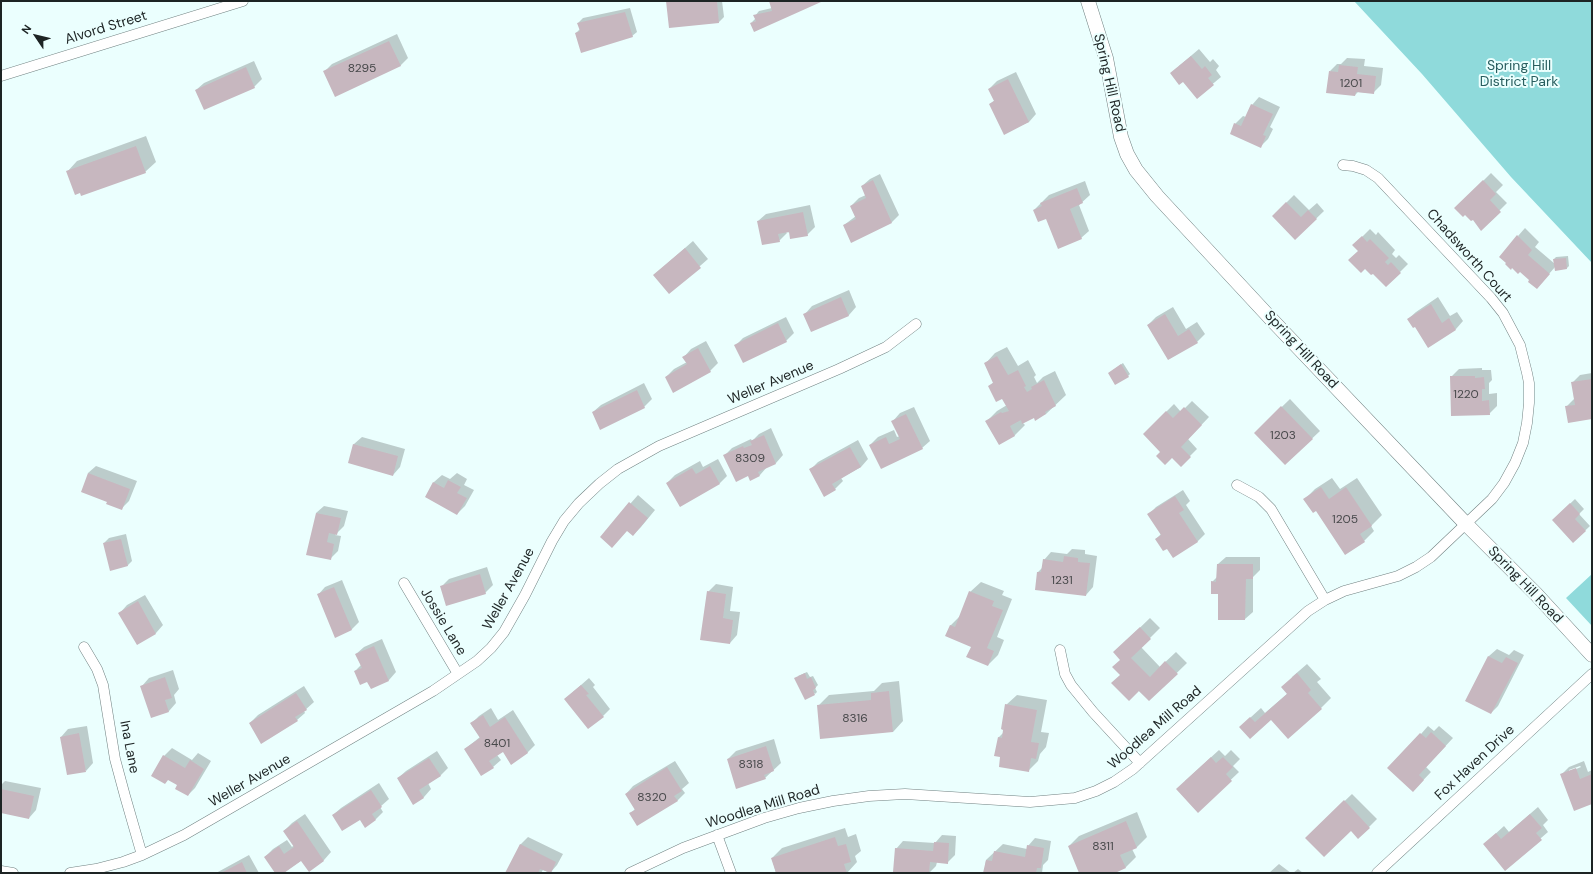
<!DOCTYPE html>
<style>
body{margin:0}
#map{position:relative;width:1593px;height:874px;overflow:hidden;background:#ebfffe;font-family:"DM Sans",sans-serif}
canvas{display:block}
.frame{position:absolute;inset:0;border:2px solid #1d2424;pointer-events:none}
.north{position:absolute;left:16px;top:16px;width:40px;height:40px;-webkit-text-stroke:3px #ebfffe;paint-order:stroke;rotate:305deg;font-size:11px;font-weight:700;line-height:16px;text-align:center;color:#1d2424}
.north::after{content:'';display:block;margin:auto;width:14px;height:18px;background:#1d2424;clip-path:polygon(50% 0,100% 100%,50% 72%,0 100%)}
</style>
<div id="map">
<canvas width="1593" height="874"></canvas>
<div class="frame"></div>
<div class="north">N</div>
</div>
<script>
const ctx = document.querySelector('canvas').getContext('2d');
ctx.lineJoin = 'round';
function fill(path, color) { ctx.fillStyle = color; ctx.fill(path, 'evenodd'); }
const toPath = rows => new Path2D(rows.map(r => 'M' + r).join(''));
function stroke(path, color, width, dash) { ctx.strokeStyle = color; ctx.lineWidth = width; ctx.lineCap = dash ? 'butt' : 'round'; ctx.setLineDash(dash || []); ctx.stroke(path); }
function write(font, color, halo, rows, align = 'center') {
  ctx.font = font + ' "DM Sans",sans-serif'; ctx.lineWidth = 4; ctx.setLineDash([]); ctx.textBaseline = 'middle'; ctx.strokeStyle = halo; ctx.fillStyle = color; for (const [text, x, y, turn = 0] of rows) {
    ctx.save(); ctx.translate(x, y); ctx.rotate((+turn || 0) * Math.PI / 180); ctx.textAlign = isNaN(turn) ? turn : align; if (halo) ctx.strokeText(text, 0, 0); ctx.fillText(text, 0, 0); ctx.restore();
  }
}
fill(toPath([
 [1354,1,1592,1,1592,263,1511,177,1422,74],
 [1592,574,1592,626,1566,598]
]), '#8fdadb');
fill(toPath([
 [667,1,722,1,724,17,719,22],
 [770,1,821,1,751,23,756,18,755,16,759,11,772,8],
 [630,8,637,32,632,36,576,33,580,29,578,23,583,18],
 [397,34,408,58,400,66,324,72,332,64],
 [1199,49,1210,62,1213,59,1219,66,1216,70,1221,77,1197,97,1179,66],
 [1347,58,1365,59,1364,66,1383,68,1381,85,1373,93,1358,92,1355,95,1330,71,1337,64,1341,64],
 [254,61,262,79,254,87,196,90,204,83],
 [1016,72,1036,114,1029,122,1004,133,990,104,995,100,989,89,997,81],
 [1259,97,1280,107,1270,127,1273,129,1268,139,1260,147,1235,124,1243,116,1246,117,1252,105],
 [146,136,156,162,145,172,67,172,77,161],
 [1491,173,1503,185,1496,192,1507,203,1481,229,1473,219,1456,208],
 [880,174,899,215,892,222,852,241,844,225,856,216,851,206,859,198,866,195,862,186,870,179],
 [1085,181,1090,195,1079,205,1089,231,1081,238,1034,210,1049,195],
 [1294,195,1309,210,1317,203,1324,211,1295,239,1273,216],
 [810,205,815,227,807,235,786,232,787,233,779,241,758,221,766,214],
 [1525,228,1539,242,1535,247,1555,264,1554,259,1556,257,1568,256,1569,266,1567,268,1555,267,1537,288,1518,236],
 [1370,229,1376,235,1378,232,1395,250,1392,254,1396,258,1399,255,1408,264,1386,286,1354,245],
 [693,241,708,259,669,293,654,275],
 [849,290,856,307,849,315,812,331,805,314,812,306],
 [1438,297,1450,316,1457,312,1463,321,1456,329,1428,346,1415,326,1408,319,1416,312],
 [1173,307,1186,329,1197,322,1205,334,1197,342,1169,359,1148,325,1156,317],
 [786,317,794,333,786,341,736,345,743,338],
 [706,341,718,363,710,371,674,391,666,377,674,369,687,362,684,357,691,349],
 [1007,347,1018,366,1028,360,1036,375,1034,377,1037,383,1043,377,1055,371,1066,395,1046,414,1034,417,1023,423,1025,425,1014,436,987,421,997,411,1007,405,1002,398,989,386,994,382,985,364,995,353],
 [1123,363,1130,374,1128,376,1109,373],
 [1482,368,1482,370,1491,370,1492,380,1489,383,1489,394,1497,393,1497,406,1489,414,1451,377,1459,369],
 [1592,373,1592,418,1566,407,1574,399,1573,382,1580,375],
 [644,383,652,399,644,407,593,412,601,405],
 [1290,399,1320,431,1285,464,1255,433],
 [1192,401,1209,417,1188,439,1197,449,1181,465,1172,457,1162,452,1144,434,1174,404,1181,412],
 [914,407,930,441,922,448,870,445,878,437,894,430,897,437,900,436,893,421,900,413],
 [771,428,783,455,776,463,767,467,760,475,749,475,725,455,732,448,751,439,752,441,759,434],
 [362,437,405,449,400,467,393,475,349,462,354,444],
 [858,440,868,459,861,467,841,478,843,481,835,489,810,470,818,462],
 [718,459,727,476,720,483,680,506,667,483,675,475,700,461,703,467],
 [96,466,137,481,129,501,122,508,108,501,88,473],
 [457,473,467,479,464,485,474,490,465,506,457,514,426,497,434,482,442,475,450,479],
 [1332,478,1340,489,1357,478,1382,515,1371,526,1374,531,1364,541,1316,510,1305,499,1315,489],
 [1183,490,1190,501,1186,505,1205,534,1197,542,1168,547,1156,539,1161,534,1149,514,1156,507],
 [638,495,655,510,641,527,633,535,627,530,601,537],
 [1575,499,1584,509,1579,514,1590,526,1573,542,1553,520],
 [324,506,348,511,344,526,335,535,341,536,338,551,330,559,316,513],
 [126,534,132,561,127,566,104,543,109,538],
 [1072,549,1085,550,1085,554,1097,556,1093,587,1086,595,1038,572,1043,567,1044,560,1051,552,1067,554],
 [1226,557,1260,557,1260,570,1253,577,1253,612,1245,619,1212,582,1218,576,1218,564],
 [487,567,493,585,485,593,441,587,449,579],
 [342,580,359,622,352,629,335,636,318,595,325,587],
 [981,582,1004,591,1002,595,1012,599,997,637,1004,640,998,655,988,665,972,646,950,626,961,615,970,592],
 [716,584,733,587,730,611,740,612,737,635,730,643,708,592],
 [145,595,163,625,156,633,137,644,120,613,127,605],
 [1150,618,1160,628,1141,647,1160,667,1176,652,1187,663,1149,700,1121,675,1125,642],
 [382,639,396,672,389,680,371,688,368,681,355,671,361,665,356,654,364,647],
 [1497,649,1509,655,1514,650,1524,655,1498,706,1491,713,1466,701,1489,656],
 [1307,664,1321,679,1317,682,1331,698,1321,708,1240,727,1261,708,1265,713,1288,693,1292,677],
 [173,670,179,689,174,695,176,703,169,711,152,717,142,686,149,678],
 [807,672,810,677,813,676,818,685,815,688,817,692,815,694,798,676],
 [589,678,595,685,593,687,610,709,603,716,565,699],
 [899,681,903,721,893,732,818,706,829,695,874,691,882,683],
 [304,686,314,702,304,711,305,713,297,720,250,723,258,715],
 [1017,695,1047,700,1041,732,1049,733,1046,747,1040,754,1038,761,1028,771,1002,756,998,738,1004,732,1006,705],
 [491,708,498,720,513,710,535,745,527,753,503,751,497,755,501,760,493,767,465,749,480,737,471,724,479,716],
 [87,726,93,763,86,771,61,737,68,729],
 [1428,726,1434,731,1439,726,1453,738,1426,767,1431,772,1413,791,1421,734],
 [774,739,781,763,765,778,728,759,736,751],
 [172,748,192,760,198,753,211,761,195,788,188,795,178,785,168,779,153,775,164,756],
 [1219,750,1225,756,1231,750,1240,759,1233,766,1239,772,1198,811,1185,781],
 [437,751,448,768,440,776,428,783,431,789,424,797,413,803,398,778,406,771],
 [675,761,689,783,682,789,685,793,677,801,631,813,635,809,626,794,633,786],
 [1584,761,1588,772,1592,770,1592,803,1561,775,1569,767],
 [1580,766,1581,767,1569,772,1569,770],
 [5,781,41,788,36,810,29,818,1,812,1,785],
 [379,783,389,799,380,807,383,812,376,819,365,826,360,818,333,815,341,808],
 [1352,794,1377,819,1369,827,1358,837,1351,830,1306,838],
 [1538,807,1548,820,1543,825,1548,832,1505,869,1492,837,1504,826,1509,832],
 [1137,812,1147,837,1137,847,1132,849,1136,857,1126,867,1112,873,1081,873,1069,846,1079,836],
 [305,814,331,852,324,860,309,870,302,860,283,873,276,873,265,857,273,849,287,840,292,847,294,845,284,831,292,823],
 [845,828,848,837,856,834,861,851,855,856,857,862,847,873,776,873,772,858,782,848],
 [942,835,956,836,955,855,947,863,937,862,936,866,929,873,894,871,896,849,903,841,935,843],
 [528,837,563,854,557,865,550,873,543,870,541,873,507,873,520,845],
 [1035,838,1051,841,1048,860,1043,865,1042,873,984,873,986,860,1003,844,1027,849,1028,846],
 [249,855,259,873,216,873],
 [1279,864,1291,873,1269,873],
 [1298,869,1303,873,1293,873]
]), '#0003');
fill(toPath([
 [666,1,717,1,719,23,669,28],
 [769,1,821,1,821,2,754,32,750,23,756,21,753,15,772,11],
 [625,12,633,37,581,53,575,33,580,31,577,23],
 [389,41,401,66,335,97,323,71],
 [1191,56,1202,69,1205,66,1212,75,1208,78,1214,85,1197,99,1183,82,1179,85,1170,73],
 [1339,65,1358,67,1357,74,1376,76,1374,94,1356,92,1355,96,1326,93,1329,71,1338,72],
 [246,67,255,88,204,110,195,90],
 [1008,79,1029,122,1004,135,989,104,994,101,988,89],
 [1251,104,1273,114,1263,135,1266,136,1261,148,1230,134,1234,123,1241,126],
 [136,146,146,173,81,196,80,193,75,195,66,171],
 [873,180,892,223,851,243,843,225,856,219,850,206,866,198,861,186],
 [1483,180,1496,194,1490,200,1501,212,1481,231,1473,220,1471,221,1465,215,1463,217,1454,208],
 [1077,188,1083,203,1070,209,1082,239,1058,249,1046,219,1038,222,1033,210,1042,206,1040,203],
 [1286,202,1301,217,1308,210,1317,219,1295,240,1272,216],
 [803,212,808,236,790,239,789,232,778,234,780,242,762,245,757,221],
 [1517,235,1532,250,1528,255,1550,274,1537,289,1528,282,1529,280,1520,272,1518,274,1512,268,1511,270,1505,264,1506,263,1499,257],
 [1362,236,1367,242,1370,239,1389,258,1385,262,1388,265,1391,262,1401,273,1386,287,1373,274,1371,275,1365,269,1361,273,1348,260,1358,251,1352,245],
 [685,248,701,268,669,294,653,275],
 [1566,258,1567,269,1555,271,1553,259],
 [841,297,849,316,811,332,803,314],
 [1431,304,1442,323,1449,318,1456,330,1428,348,1415,327,1413,328,1407,319],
 [1165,314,1178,336,1189,329,1198,343,1168,360,1147,325],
 [778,323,787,342,743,363,734,345],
 [698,348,711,372,673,393,665,377,687,364,682,357],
 [997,356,1008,375,1018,370,1026,386,1024,387,1027,392,1032,389,1031,387,1044,380,1056,406,1045,412,1046,414,1035,421,1034,418,1022,424,1021,420,1010,426,1015,436,999,445,985,421,1001,412,1002,413,1009,411,1002,399,996,402,988,386,993,383,984,363],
 [1121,364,1129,377,1115,385,1108,373],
 [1450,376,1475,376,1475,378,1484,377,1485,389,1482,389,1482,401,1489,400,1490,415,1451,416],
 [1592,379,1592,419,1568,423,1565,406,1575,405,1571,382],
 [637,390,645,408,600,430,592,412],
 [1281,406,1313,439,1285,465,1254,433],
 [1184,407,1202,425,1181,447,1191,457,1181,467,1172,458,1165,465,1156,456,1160,452,1143,434,1166,411,1173,418],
 [906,414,923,449,881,469,869,445,886,437,889,444,900,439,891,421],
 [764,435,776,464,758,472,760,476,750,481,748,476,736,482,723,455,743,446,744,448,752,445,750,441],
 [353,444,398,456,393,476,348,463],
 [850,447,861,467,832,484,836,490,824,497,809,469],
 [710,466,720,484,680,507,666,483,692,468,696,474],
 [88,473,130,489,122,510,106,504,107,502,81,492],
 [448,480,461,487,457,493,467,498,457,515,425,497,433,482,444,488],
 [1321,487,1329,499,1346,487,1372,526,1360,534,1365,542,1345,555,1316,511,1313,513,1303,499],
 [1175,496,1184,510,1179,513,1198,542,1173,558,1167,549,1163,551,1155,539,1161,535,1147,514],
 [629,502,648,518,633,536,627,531,612,548,600,537],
 [1570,503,1580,514,1575,519,1586,531,1573,543,1552,520],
 [316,513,341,518,337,535,329,533,327,542,334,544,331,560,306,555],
 [121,539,128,566,110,571,103,543],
 [1064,556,1078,558,1078,562,1090,563,1086,596,1035,590,1037,572,1041,572,1043,559,1063,562],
 [1217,564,1253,564,1253,579,1246,579,1245,620,1218,620,1218,594,1211,594,1211,581,1216,582],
 [480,574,486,594,446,606,440,586],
 [334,587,352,630,335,638,317,594],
 [707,591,726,594,723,618,733,620,730,644,700,640],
 [969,591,994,601,992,606,1003,610,987,648,994,651,988,666,966,657,971,647,945,636,950,625,955,627],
 [138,601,156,634,137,645,118,613],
 [1140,627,1151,639,1131,658,1150,677,1165,661,1178,674,1149,701,1139,691,1129,701,1111,683,1120,675,1112,667,1120,660,1113,652],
 [374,646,389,681,371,689,367,682,360,685,354,671,362,668,355,654],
 [1488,656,1502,663,1506,657,1518,663,1491,714,1465,701],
 [805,673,807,679,811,677,816,688,813,690,815,695,805,700,794,678],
 [1297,673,1311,690,1308,693,1322,709,1288,739,1271,720,1250,739,1239,727,1250,717,1255,722,1287,694,1281,687],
 [165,677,172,698,165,700,169,712,151,718,140,686],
 [581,685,589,694,586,695,604,717,588,729,564,699],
 [889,691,893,732,820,739,817,705,871,700,871,693],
 [296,693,307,710,295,717,298,721,261,744,249,723],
 [1005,704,1037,710,1031,742,1039,743,1036,759,1031,758,1029,772,999,767,1000,757,994,756,998,737,1002,738,1003,730,1001,729],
 [483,715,490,727,505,717,528,753,511,765,503,752,489,761,494,768,481,776,464,749,480,738,470,723],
 [1431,732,1446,746,1419,775,1424,780,1413,792,1387,768,1420,733,1426,738],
 [79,733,86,772,67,775,60,737],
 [766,746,774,771,764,775,766,779,736,789,727,759],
 [163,755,185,768,190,760,204,769,188,796,175,789,177,785,168,780,165,784,151,776],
 [1211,757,1216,763,1223,757,1233,767,1226,774,1232,781,1198,813,1176,789],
 [429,758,441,776,419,790,424,798,413,805,397,778],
 [667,767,682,791,674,796,678,801,637,826,629,813,635,810,625,794],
 [1576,768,1580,779,1592,774,1592,804,1574,811,1560,774],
 [1,789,34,796,29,819,1,813],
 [371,790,382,807,372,814,376,820,365,828,360,820,342,831,332,815],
 [1344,800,1370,828,1358,839,1351,831,1324,857,1305,838],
 [1530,814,1542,828,1536,833,1542,840,1505,871,1483,844,1496,833,1501,839],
 [297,821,324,861,309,872,301,861,284,873,275,873,264,857,279,846,284,854,294,847,283,831],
 [1126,821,1137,848,1120,855,1126,868,1115,873,1079,873,1068,846],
 [835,837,838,846,846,844,851,862,844,864,847,873,776,873,771,858],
 [934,842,949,843,948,864,930,862,929,873,893,872,895,848,933,851],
 [520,844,556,862,551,873,540,869,538,873,505,873],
 [1027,845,1044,848,1041,868,1037,868,1036,873,983,873,986,860,992,861,994,851,1025,857],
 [242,862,247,873,221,873]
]), '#c7b7bf');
const minor = toPath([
 [1,76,243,1],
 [1237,485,1259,497,1271,509,1325,600],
 [404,583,458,674],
 [84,647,97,669,103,685,115,759,125,796,142,855],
 [1060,650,1065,674,1071,685,1093,712,1140,763],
 [717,835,731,873],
 [1,871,13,873],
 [70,873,96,869,123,862,142,855,184,835,433,691,477,661,491,648,504,632,525,595,552,541,564,521,579,503,599,484,618,469,659,446,839,369,886,347,916,324],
 [630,873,683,848,764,818,799,808,833,801,869,796,905,794,1030,802,1075,798,1096,791,1114,782,1133,769,1308,611,1325,600,1344,591,1398,576,1416,567,1431,557,1492,499,1504,483,1515,463,1523,443,1527,423,1529,403,1529,383,1527,373,1520,345,1503,313,1491,298,1378,178,1366,170,1353,166,1343,165],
 [1377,873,1592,674]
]);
const secondary = toPath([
 [1088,1,1106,58,1121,137,1127,154,1136,170,1157,196,1273,321,1466,524,1536,594,1592,655]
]);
stroke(minor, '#718282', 11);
stroke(secondary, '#718282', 15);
stroke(minor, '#fff', 10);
stroke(secondary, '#fff', 14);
write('12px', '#48494b', null, [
 ["8295",362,69],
 ["1201",1351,84],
 ["1220",1466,395],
 ["1203",1283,436],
 ["8309",750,459],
 ["1205",1345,520],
 ["1231",1062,581],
 ["8316",855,719],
 ["8401",497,744],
 ["8318",751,765],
 ["8320",652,798],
 ["8311",1103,847]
]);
write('14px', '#1d2424', '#ebfffe', [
 ["Alvord Street",106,28,-17],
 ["Spring Hill Road",1109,83,77],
 ["Chadsworth Court",1469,256,48],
 ["Spring Hill Road",1301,350,47],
 ["Weller Avenue",771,383,-23],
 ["Spring Hill Road",1525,585,46],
 ["Weller Avenue",509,589,-61],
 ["Jossie Lane",443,622,59],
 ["Woodlea Mill Road",1155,728,-41],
 ["Ina Lane",129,747,79],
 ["Fox Haven Drive",1475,763,-43],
 ["Weller Avenue",250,781,-30],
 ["Woodlea Mill Road",763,807,-17]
]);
write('14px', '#285e5f', '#ebfffe', [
 ["Spring Hill",1519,66],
 ["District Park",1519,82]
]);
</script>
